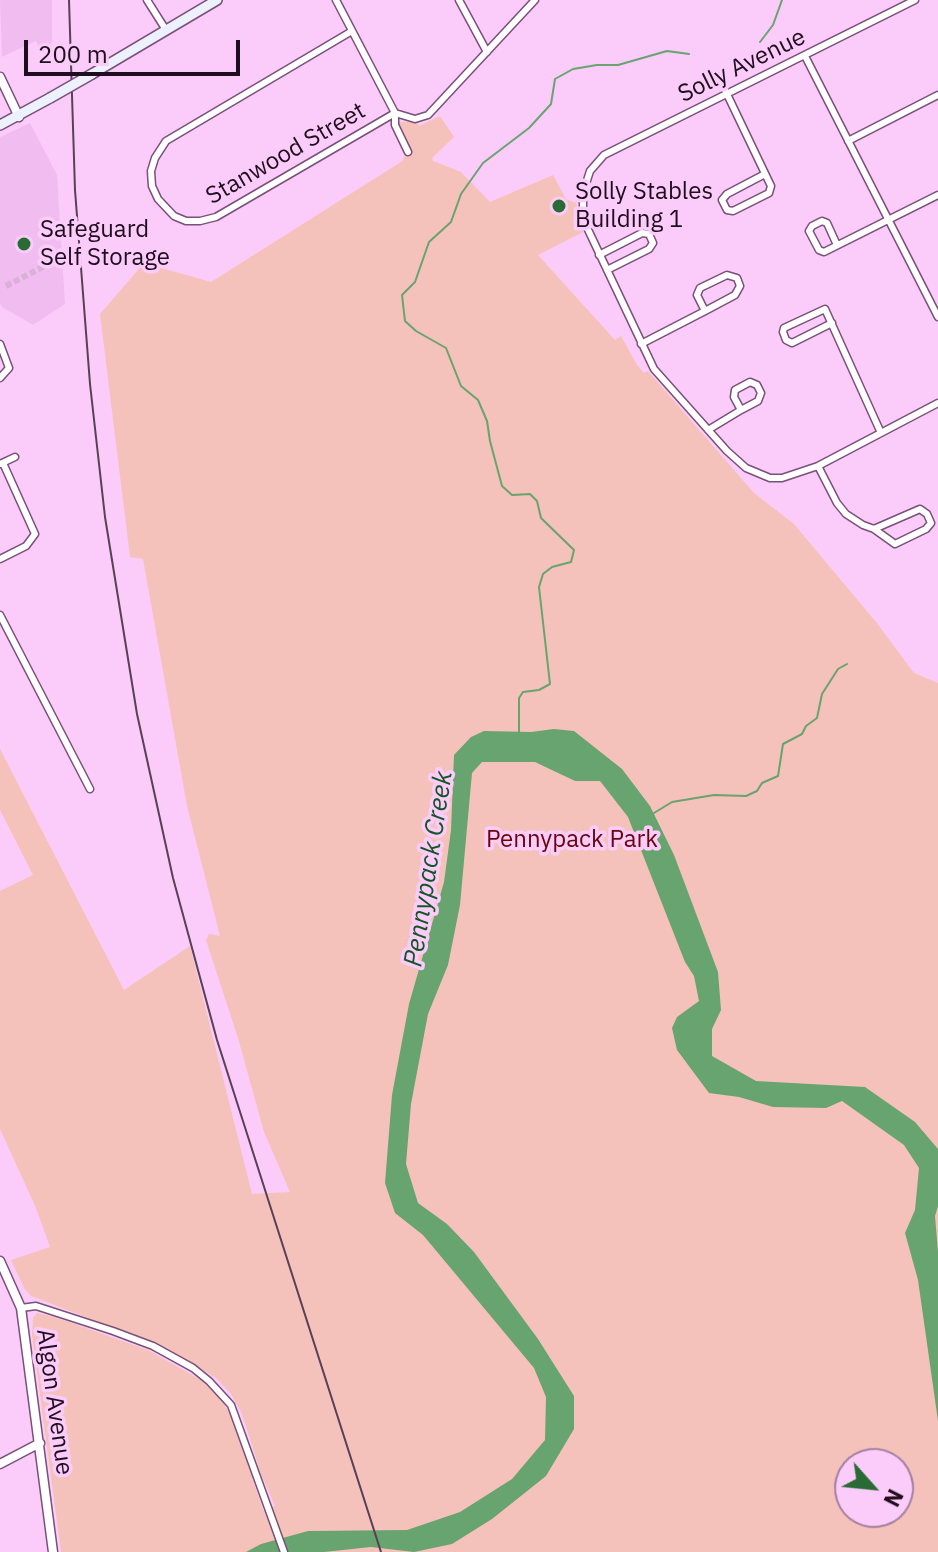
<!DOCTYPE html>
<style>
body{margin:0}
#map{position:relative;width:938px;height:1552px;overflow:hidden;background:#fbccf9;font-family:"IBM Plex Sans",sans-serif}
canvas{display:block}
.north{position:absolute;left:834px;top:1448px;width:80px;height:80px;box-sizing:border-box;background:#fbccf9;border:2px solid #a380a1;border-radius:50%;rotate:117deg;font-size:22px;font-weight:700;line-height:32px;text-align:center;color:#1e0e1e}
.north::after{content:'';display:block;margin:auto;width:28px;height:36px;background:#296b35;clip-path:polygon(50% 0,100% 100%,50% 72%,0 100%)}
.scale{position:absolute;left:24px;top:40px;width:216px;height:36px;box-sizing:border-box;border:4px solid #1e0e1e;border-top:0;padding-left:10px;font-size:24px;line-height:28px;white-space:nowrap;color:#1e0e1e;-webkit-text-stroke:6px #fbccf9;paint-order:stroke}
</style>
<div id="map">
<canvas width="938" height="1552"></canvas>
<div class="north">N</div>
<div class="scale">200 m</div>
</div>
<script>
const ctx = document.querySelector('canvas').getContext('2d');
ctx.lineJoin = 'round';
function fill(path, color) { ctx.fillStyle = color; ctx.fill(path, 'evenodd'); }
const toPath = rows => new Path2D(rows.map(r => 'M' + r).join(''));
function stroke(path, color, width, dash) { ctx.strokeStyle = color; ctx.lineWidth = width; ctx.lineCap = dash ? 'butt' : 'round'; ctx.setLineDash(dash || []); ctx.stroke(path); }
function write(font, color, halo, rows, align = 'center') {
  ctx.font = font + ' "IBM Plex Sans",sans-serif'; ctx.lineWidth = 7; ctx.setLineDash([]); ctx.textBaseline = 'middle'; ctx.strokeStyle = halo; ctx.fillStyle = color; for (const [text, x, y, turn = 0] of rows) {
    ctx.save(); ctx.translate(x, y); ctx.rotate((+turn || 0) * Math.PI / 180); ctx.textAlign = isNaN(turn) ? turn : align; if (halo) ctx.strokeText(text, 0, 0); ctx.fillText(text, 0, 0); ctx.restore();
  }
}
fill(toPath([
 [0,0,52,0,52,43,39,48,36,41,2,57],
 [30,123,57,175,65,304,33,325,2,307,0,303,0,137]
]), '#f1bdf0');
fill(toPath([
 [440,116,454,137,432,158,433,161,461,172,490,202,553,175,566,199,576,203,583,232,538,255,615,340,621,336,637,365,644,373,648,371,754,493,794,524,876,622,914,673,938,683,938,1552,61,1552,32,1335,33,1318,37,1313,55,1317,148,1350,203,1381,220,1397,234,1421,249,1468,254,1477,252,1478,263,1510,275,1506,261,1474,242,1414,231,1394,216,1378,166,1348,31,1296,24,1288,11,1260,50,1247,36,1208,0,1129,0,891,33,875,0,810,0,749,124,990,190,946,252,1194,290,1192,264,1132,238,1038,206,940,209,934,220,936,187,806,143,559,130,557,100,314,144,263,211,282,404,160,403,158,411,152,398,125,399,122,417,122,419,126],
 [850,1464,898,1464,898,1512,850,1512]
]), '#f5c2bb');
fill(toPath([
 [554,729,574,731,622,769,650,806,674,855,718,972,721,1010,712,1029,712,1056,756,1081,865,1087,915,1122,938,1149,938,1206,935,1216,938,1252,938,1421,918,1280,905,1233,915,1210,919,1168,904,1145,842,1101,826,1108,773,1107,739,1097,709,1093,677,1050,672,1028,677,1017,699,1001,694,976,685,962,628,817,600,781,575,781,535,762,482,762,472,773,460,905,448,965,428,1014,411,1104,406,1164,418,1203,447,1224,474,1252,538,1339,574,1396,574,1429,546,1476,492,1519,452,1544,414,1552,371,1547,324,1552,246,1552,261,1544,308,1531,407,1530,460,1512,512,1479,545,1440,546,1397,534,1368,423,1235,395,1213,385,1183,392,1095,409,1004,444,882,451,830,454,755,471,737,484,731,531,732]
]), '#68a46f');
stroke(toPath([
 [760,42,773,25,782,0],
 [519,732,519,698,523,692,539,690,550,684,539,587,543,574,552,567,571,562,574,550,541,518,537,501,530,494,512,495,502,486,490,441,487,421,478,400,461,386,446,348,416,331,405,321,402,295,415,282,429,242,451,222,461,194,483,163,529,128,551,104,555,79,573,69,597,65,618,65,667,51,689,54],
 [654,813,672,802,714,795,746,796,757,791,762,783,778,776,783,744,802,734,806,726,817,718,822,694,838,669,847,664]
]), '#68a46f', 2);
stroke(toPath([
 [6,286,54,261]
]), '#dab0d8', 6, [6, 3]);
const minor = toPath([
 [147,0,166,30],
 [336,0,395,113],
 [459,0,487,52],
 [915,0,604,155,590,171,583,193,583,219,654,369,727,451,746,468,770,478,782,478,818,466,938,403],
 [352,31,166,141,155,158,151,171,152,186,158,199,174,216,186,221,200,221,216,217,395,113],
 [805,56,938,317],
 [726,92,771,186,769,193,733,211,727,210,722,200,727,194,765,174],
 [395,113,415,119,428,115,535,0],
 [395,113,395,125,408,152],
 [848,141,938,95],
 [837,245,827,223,822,221,812,226,809,231,819,250,824,252,938,195],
 [599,255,642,233,649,234,653,243,649,249,607,270],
 [832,323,792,343,786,340,783,332,784,328,825,309,881,433],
 [0,344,9,368,0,378],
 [641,344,705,311,735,295,740,286,737,278,727,275,700,288,697,295,705,311],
 [708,430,741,410,758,401,761,393,757,385,750,382,735,390,734,397,741,410],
 [0,464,15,457],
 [818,466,837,503,846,514,863,525,874,529,920,509,927,514,931,523,926,529,895,544,874,529],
 [0,559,26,546,35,534,3,463],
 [0,615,90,789],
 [21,1308,36,1306,113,1331,153,1346,193,1368,209,1381,231,1405,284,1552]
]);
const tertiary = toPath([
 [0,77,19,117],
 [0,1261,21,1308,53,1552],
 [0,1464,40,1443]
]);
const secondary = toPath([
 [92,74,217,0],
 [0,125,50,98]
]);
stroke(minor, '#785078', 9);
stroke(tertiary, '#785078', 11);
stroke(secondary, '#785078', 12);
stroke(minor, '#fff', 6);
stroke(tertiary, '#fff', 8);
stroke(secondary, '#ecf1fd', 9);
stroke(toPath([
 [69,0,75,190,90,384,105,517,137,714,173,878,217,1040,381,1552]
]), '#584057', 2);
const secondaryBridge = toPath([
 [50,98,92,74]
]);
stroke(secondaryBridge, '#785078', 12, []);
stroke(secondaryBridge, '#ecf1fd', 9);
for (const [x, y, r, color] of [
 [559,206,8,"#296b35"],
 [24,244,8,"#296b35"]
]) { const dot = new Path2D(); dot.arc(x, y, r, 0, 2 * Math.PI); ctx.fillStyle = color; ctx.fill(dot); stroke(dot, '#fbccf9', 3); }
write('24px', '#1e0e1e', '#fbccf9', [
 ["Solly Avenue",742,66,-26],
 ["Stanwood Street",286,154,-30],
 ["Algon Avenue",54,1402,82]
]);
write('24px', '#1e0e1e', '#fbccf9', [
 ["Solly Stables",575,192],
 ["Building 1",575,220],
 ["Safeguard",40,230],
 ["Self Storage",40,258]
], 'left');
write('24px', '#6a0509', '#fbccf9', [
 ["Pennypack Park",572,840]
]);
write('italic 26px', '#145623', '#fbccf9', [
 ["Pennypack Creek",429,869,-81]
]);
</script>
